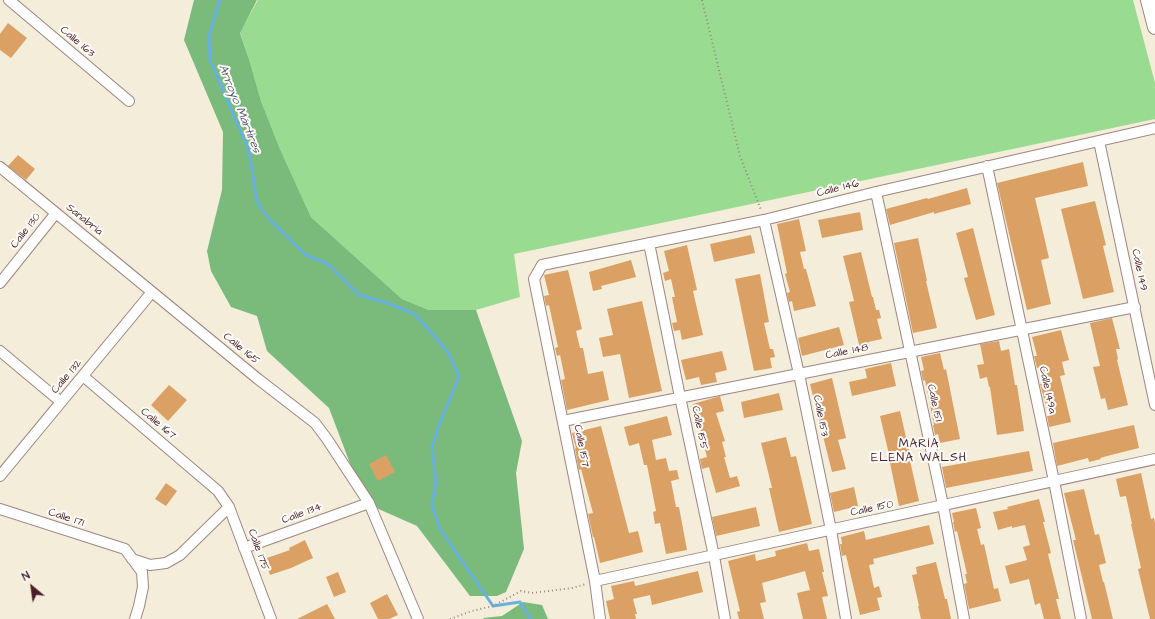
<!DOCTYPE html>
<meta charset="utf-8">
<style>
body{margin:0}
#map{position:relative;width:1155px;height:619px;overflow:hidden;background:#f4edd9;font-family:"Architects Daughter",sans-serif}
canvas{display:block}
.north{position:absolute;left:12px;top:567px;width:40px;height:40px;-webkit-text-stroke:3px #fdfcf7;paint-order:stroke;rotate:331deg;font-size:11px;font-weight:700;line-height:16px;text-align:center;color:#4a1f2b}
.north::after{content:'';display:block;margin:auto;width:14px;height:18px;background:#4a1f2b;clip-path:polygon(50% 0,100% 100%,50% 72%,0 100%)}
</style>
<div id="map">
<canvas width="1155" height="619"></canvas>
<div class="north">N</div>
</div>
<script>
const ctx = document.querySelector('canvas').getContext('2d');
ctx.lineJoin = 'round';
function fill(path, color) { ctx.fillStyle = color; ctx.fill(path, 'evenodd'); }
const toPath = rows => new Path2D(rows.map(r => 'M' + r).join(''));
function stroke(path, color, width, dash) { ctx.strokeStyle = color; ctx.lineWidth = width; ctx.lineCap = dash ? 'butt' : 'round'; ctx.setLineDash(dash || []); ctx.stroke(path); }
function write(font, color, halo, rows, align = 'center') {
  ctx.font = font + ' "Architects Daughter",sans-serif'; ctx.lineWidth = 4; ctx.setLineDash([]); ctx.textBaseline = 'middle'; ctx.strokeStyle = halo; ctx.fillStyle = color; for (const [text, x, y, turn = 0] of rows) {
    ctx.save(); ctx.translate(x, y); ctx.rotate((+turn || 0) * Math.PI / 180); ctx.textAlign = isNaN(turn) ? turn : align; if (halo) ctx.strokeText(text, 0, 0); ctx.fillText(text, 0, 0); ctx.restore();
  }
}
fill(toPath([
 [258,0,1133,0,1155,83,1155,119,514,254,520,297,476,310,429,310,402,299,311,217,280,149,261,101,249,59,240,32]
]), '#99db91');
fill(toPath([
 [194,0,257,0,240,33,249,59,261,101,280,149,311,217,402,299,429,310,476,310,522,441,516,473,524,549,506,592,497,596,470,596,417,526,365,503,329,408,267,351,257,316,231,307,211,271,207,251,222,190,223,132,184,40],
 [523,602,542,605,548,619,484,619,483,618,502,616]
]), '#7abb7b');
stroke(toPath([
 [220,0,209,36,210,60,249,151,257,202,269,219,306,255,328,264,359,295,387,303,415,314,448,352,459,377,441,420,432,447,436,481,432,504,440,529,493,606,520,602,531,619]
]), '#67b0df', 3);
fill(toPath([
 [8,23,27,38,11,58,0,50,0,34],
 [18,155,35,169,26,180,8,166],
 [1083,162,1088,186,1035,198,1049,258,1041,260,1051,304,1027,310,997,183],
 [967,188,971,204,934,214,934,212,890,225,886,209,927,198,928,199],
 [1095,201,1106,245,1103,246,1114,292,1083,299,1061,209],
 [860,212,863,230,822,238,818,220],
 [799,219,806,251,800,252,804,269,806,269,816,306,794,311,792,301,789,302,787,293,790,292,785,274,787,273,777,224],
 [973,228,995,315,976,320,964,278,968,277,956,233],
 [751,235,755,253,714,262,710,244],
 [918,238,927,281,926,281,937,328,913,333,894,243],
 [687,245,697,290,693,291,703,335,682,340,680,330,674,331,672,323,677,322,672,297,675,297,671,279,665,281,663,273,669,271,664,251],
 [861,252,872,297,873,297,876,310,879,310,881,318,877,319,882,339,868,342,870,347,860,349,849,302,854,301,843,256],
 [631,260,636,277,601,286,602,289,593,291,589,272],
 [568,270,582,329,576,331,580,348,583,348,588,374,603,371,609,400,567,410,561,380,565,379,560,355,557,356,555,348,558,347,549,305,546,306,544,296,549,295,544,275],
 [760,274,769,322,764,323,770,349,773,349,775,357,770,358,772,368,754,371,735,279],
 [642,301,662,391,629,398,620,354,603,357,599,338,613,335,607,309],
 [1112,318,1120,349,1116,349,1118,359,1117,360,1128,405,1108,410,1105,398,1101,399,1093,367,1100,366,1090,323],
 [839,327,844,345,802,356,798,338],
 [1061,330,1069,360,1062,362,1065,375,1060,376,1071,422,1049,427,1047,416,1049,416,1040,384,1044,383,1040,367,1037,368,1034,356,1037,356,1032,337],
 [999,341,1001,351,1009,349,1015,385,1017,385,1024,431,997,435,990,387,989,387,987,377,980,379,977,365,984,364,980,344],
 [722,351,727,370,715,373,717,382,701,385,699,377,686,380,681,360],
 [940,353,944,370,946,369,960,439,940,443,938,434,935,435,933,425,934,425,925,380,923,381,921,371,924,370,921,357],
 [891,363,896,386,852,396,849,382,867,378,865,369],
 [832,378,846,438,838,440,846,469,832,472,810,384],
 [169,385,187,400,168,421,151,405],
 [779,393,783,410,744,418,741,402],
 [720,396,724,411,716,413,725,441,722,442,726,457,724,457,730,478,737,476,740,486,716,493,709,467,702,469,700,459,707,457,705,449,706,448,693,404],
 [900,411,910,455,909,456,919,501,899,506,890,463,891,463,880,416],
 [667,416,672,435,652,440,656,460,666,458,669,471,677,470,679,479,671,481,676,507,679,507,687,550,666,554,660,523,655,524,653,512,656,511,647,465,644,465,639,443,629,446,624,427],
 [1134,425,1139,448,1111,455,1100,458,1101,459,1089,462,1088,458,1057,466,1053,443],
 [601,426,629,533,638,531,643,552,600,563,594,537,593,537,588,514,593,513,581,469,579,470,575,449,576,448,572,433],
 [786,437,791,457,796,456,812,524,779,532,769,488,772,488,761,443],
 [1029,451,1033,471,946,488,942,467],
 [386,455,395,472,378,481,369,464],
 [1141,473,1151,519,1154,518,1155,524,1155,619,1150,619,1138,569,1141,568,1131,524,1132,524,1126,496,1120,497,1116,479],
 [166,483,177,491,166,506,155,499],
 [854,487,858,506,834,512,830,493],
 [1084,489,1095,535,1099,534,1106,563,1099,565,1103,582,1104,582,1113,619,1092,619,1073,540,1076,540,1064,493],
 [1039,499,1045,522,1043,522,1051,553,1048,554,1059,599,1056,599,1061,619,1044,619,1040,603,1035,605,1029,579,1010,584,1005,566,1027,560,1023,547,1030,545,1025,525,1012,528,1012,526,998,530,993,512,1008,509,1007,507],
 [756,507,760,526,716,536,712,517],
 [976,508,981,528,977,529,981,545,984,544,994,589,998,588,1001,601,969,609,964,584,967,583,965,574,967,574,957,531,955,532,953,522,954,522,952,513],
 [929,525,934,544,873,559,874,564,869,565,874,588,879,586,882,597,877,598,880,610,860,615,846,555,842,556,840,544,842,544,841,537,864,531,866,540],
 [305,540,313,558,291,568,270,575,264,559,290,550,289,548],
 [807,543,809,551,819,549,824,572,822,572,828,596,822,597,827,619,803,619,797,593,810,590,805,571,762,583,766,602,760,603,764,619,739,619,737,612,740,611,728,561,755,554,756,561,776,556,775,551],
 [936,562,945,599,947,599,951,619,921,619,918,606,919,606,912,575,917,574,916,567],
 [698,571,703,592,652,605,650,595,633,599,637,614,635,614,636,619,610,619,606,601,614,599,611,586,634,581,635,586],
 [338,572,346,592,334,597,326,577],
 [387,594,398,615,389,619,378,619,370,603],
 [327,604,335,619,297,619]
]), '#dba164');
const minor = toPath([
 [9,0,129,101],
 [1099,141,1155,405],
 [987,166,1054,481,1081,619],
 [0,167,258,379,315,423,327,439,369,503,418,619],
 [876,192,943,505,964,619],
 [764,220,799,374,831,530,846,619],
 [649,243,680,397,714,556,725,619],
 [0,283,56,213],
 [0,351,61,402],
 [83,376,218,491,229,507,271,619],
 [563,421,1135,307],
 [0,476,152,292],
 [0,509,125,549,142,572,143,587,139,606,135,619],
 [244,548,369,503],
 [132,559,150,565,166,563,180,555,229,507],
 [595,581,1155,459],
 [600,619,595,581,534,279,542,265,764,220,876,192,1155,128]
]);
const secondary = toPath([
 [1148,0,1155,27]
]);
stroke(minor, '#9f8682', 12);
stroke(secondary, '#9f8682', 16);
stroke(toPath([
 [702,0,740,156,761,210],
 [450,619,472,611,493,606,521,591,532,593,572,588,586,584]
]), '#9f8682', 2, [1, 3]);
stroke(minor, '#fff', 10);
stroke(secondary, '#fff', 14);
write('11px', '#4a1f2b', '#fdfcf7', [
 ["Calle 163",77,42,40],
 ["Calle 146",838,189,-14],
 ["Sanabria",84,220,39],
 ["Calle 130",26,231,-52],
 ["Calle 149",1139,270,78],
 ["Calle 165",241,349,39],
 ["Calle 148",847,352,-11],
 ["Calle 132",67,377,-50],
 ["Calle 149a",1047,390,78],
 ["Calle 151",934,403,78],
 ["Calle 153",820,416,79],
 ["Calle 167",158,424,40],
 ["Calle 155",699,428,78],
 ["Calle 157",581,446,79],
 ["Calle 150",872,509,-12],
 ["Calle 134",302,514,-20],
 ["Calle 171",66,518,18],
 ["Calle 175",258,550,70]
]);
write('italic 12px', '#565973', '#fdfcf7', [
 ["Arroyo Mártires",239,109,68]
]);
ctx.letterSpacing = '1px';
write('12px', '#4a1f2b', '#fdfcf7', [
 ["MARÍA",919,444],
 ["ELENA WALSH",919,458]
]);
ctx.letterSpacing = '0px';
</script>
